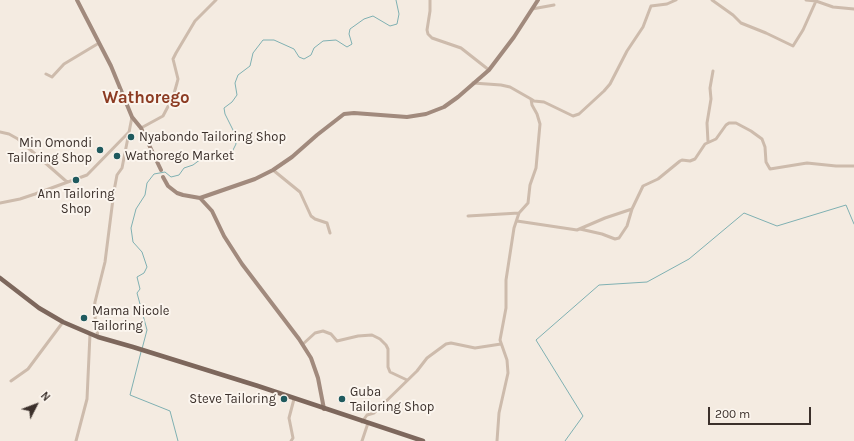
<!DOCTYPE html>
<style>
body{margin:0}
#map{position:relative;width:854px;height:441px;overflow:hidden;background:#f4ebe1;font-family:Karla,sans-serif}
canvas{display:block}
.north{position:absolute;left:16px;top:385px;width:40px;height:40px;-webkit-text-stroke:3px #fbf5ee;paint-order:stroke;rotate:48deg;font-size:11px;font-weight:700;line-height:16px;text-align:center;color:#3b302b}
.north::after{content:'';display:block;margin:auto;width:14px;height:18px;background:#3b302b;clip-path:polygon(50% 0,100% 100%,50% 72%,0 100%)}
.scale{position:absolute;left:708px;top:407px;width:103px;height:18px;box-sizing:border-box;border:2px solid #3b302b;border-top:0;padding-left:5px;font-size:12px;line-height:14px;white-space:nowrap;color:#3b302b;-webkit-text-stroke:3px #fbf5ee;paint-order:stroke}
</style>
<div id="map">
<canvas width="854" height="441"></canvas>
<div class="north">N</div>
<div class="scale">200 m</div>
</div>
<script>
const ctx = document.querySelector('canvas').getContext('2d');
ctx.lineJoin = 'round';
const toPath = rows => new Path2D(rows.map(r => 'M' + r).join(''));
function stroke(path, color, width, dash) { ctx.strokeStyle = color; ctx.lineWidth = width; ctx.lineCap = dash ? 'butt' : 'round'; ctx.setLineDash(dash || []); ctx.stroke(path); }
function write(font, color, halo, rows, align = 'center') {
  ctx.font = font + ' Karla,sans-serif'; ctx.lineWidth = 4; ctx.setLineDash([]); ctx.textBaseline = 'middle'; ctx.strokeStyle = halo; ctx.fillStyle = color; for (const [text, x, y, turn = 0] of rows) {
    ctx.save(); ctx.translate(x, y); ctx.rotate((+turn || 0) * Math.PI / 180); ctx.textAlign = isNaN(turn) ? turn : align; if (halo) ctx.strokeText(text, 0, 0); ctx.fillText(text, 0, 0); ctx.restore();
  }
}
stroke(toPath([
 [142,349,147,330,137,293,140,289,137,277,144,273,147,267,142,252,133,242,131,228,136,209,145,195,147,183,154,174,165,172,171,177,179,175,184,168,193,165,201,159,212,158,224,160,231,154,236,144,234,132,225,114,224,108,232,102,237,95,235,83,238,75,250,66,253,53,263,40,274,40,294,49,299,57,304,59,311,55,314,48,323,41,336,40,347,47,352,44,349,34,350,29,364,19,373,16,390,26,397,24,399,14,396,0],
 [141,352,130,395,170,411,178,441],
 [565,441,583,416,536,340,599,285,647,282,689,259,744,213,777,226,846,205,854,224]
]), '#7fb0b2', 1);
stroke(toPath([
 [430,0,430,11,427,30,428,34,432,38,461,48,489,70],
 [712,0,733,15,741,23,766,33,793,46,803,30,816,1],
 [806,0,816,1,833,7,854,9],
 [532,9,554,5],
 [46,74,52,77,64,64,99,43],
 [473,83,501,85,510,87,531,99,532,105,537,114,540,124,536,168,530,185,528,203,519,213,514,228,506,280,506,308,500,340,507,360,508,373,499,413,497,441],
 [531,99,534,101,544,102,573,116,579,114,604,91,610,84,627,51,643,27,651,6,667,4,676,0],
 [141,128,163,116,173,97,177,83,178,79,173,59,176,53,195,21,216,0],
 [0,132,9,134,18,139,67,182],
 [708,142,707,123,711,99,710,88,713,71],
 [273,170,300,192,311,216,315,219,327,223,330,233],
 [0,203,20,199,35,194,87,175,129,132],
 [468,216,519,213],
 [517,221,577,230,605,218,632,209],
 [580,229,602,234,615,239,619,238,627,226,632,209,643,186,658,179,680,161,682,160,690,161,695,159,705,144,716,139,726,125,729,123,736,123,751,131,762,139,765,147,766,162,770,169,807,163,836,166,854,166],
 [98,337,94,310,95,302,105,262,114,191,117,175,122,168,132,117],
 [303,344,315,333,323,331,331,334,337,341,358,336,372,335,380,339,386,345,388,349,388,367,390,372,407,380],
 [11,381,28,369,63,322],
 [362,422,367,415,374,413,417,371,427,358,446,344,451,343,475,348,501,344],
 [76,441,87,399,90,334],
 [291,441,293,438,289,418,294,399],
 [362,441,368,423]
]), '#cdbbac', 3);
stroke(toPath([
 [77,0,111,66,132,117,141,128,161,170],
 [163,177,168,186,177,193,183,195,200,198,212,211,224,236,242,264,299,339,311,358,318,378,324,409],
 [200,198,255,179,273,170,292,157,317,135,344,114,354,113,407,117,426,114,444,107,458,97,489,70,514,37,538,0]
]), '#a18a7d', 4);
stroke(toPath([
 [0,278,39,308,63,322,98,337,133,347,258,386,423,441]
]), '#7d675c', 4.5);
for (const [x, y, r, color] of [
 [131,137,4,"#1f5a5e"],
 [100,150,4,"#1f5a5e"],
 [117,156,4,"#1f5a5e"],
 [76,180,4,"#1f5a5e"],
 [84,318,4,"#1f5a5e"],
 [284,399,4,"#1f5a5e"],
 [342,399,4,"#1f5a5e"]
]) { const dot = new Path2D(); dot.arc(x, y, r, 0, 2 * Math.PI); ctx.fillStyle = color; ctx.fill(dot); stroke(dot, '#fbf5ee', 1.5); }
write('13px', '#3b302b', '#fbf5ee', [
 ["Nyabondo Tailoring Shop",139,137],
 ["Min Omondi",92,143,"right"],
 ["Tailoring Shop",92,158,"right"],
 ["Wathorego Market",125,156],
 ["Ann Tailoring",76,194,"center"],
 ["Shop",76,209,"center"],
 ["Mama Nicole",92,311],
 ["Tailoring",92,326],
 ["Guba",350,392],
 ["Tailoring Shop",350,407],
 ["Steve Tailoring",276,399,"right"]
], 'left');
write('bold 17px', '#8c3b22', '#fbf5ee', [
 ["Wathorego",146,98]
]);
</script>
